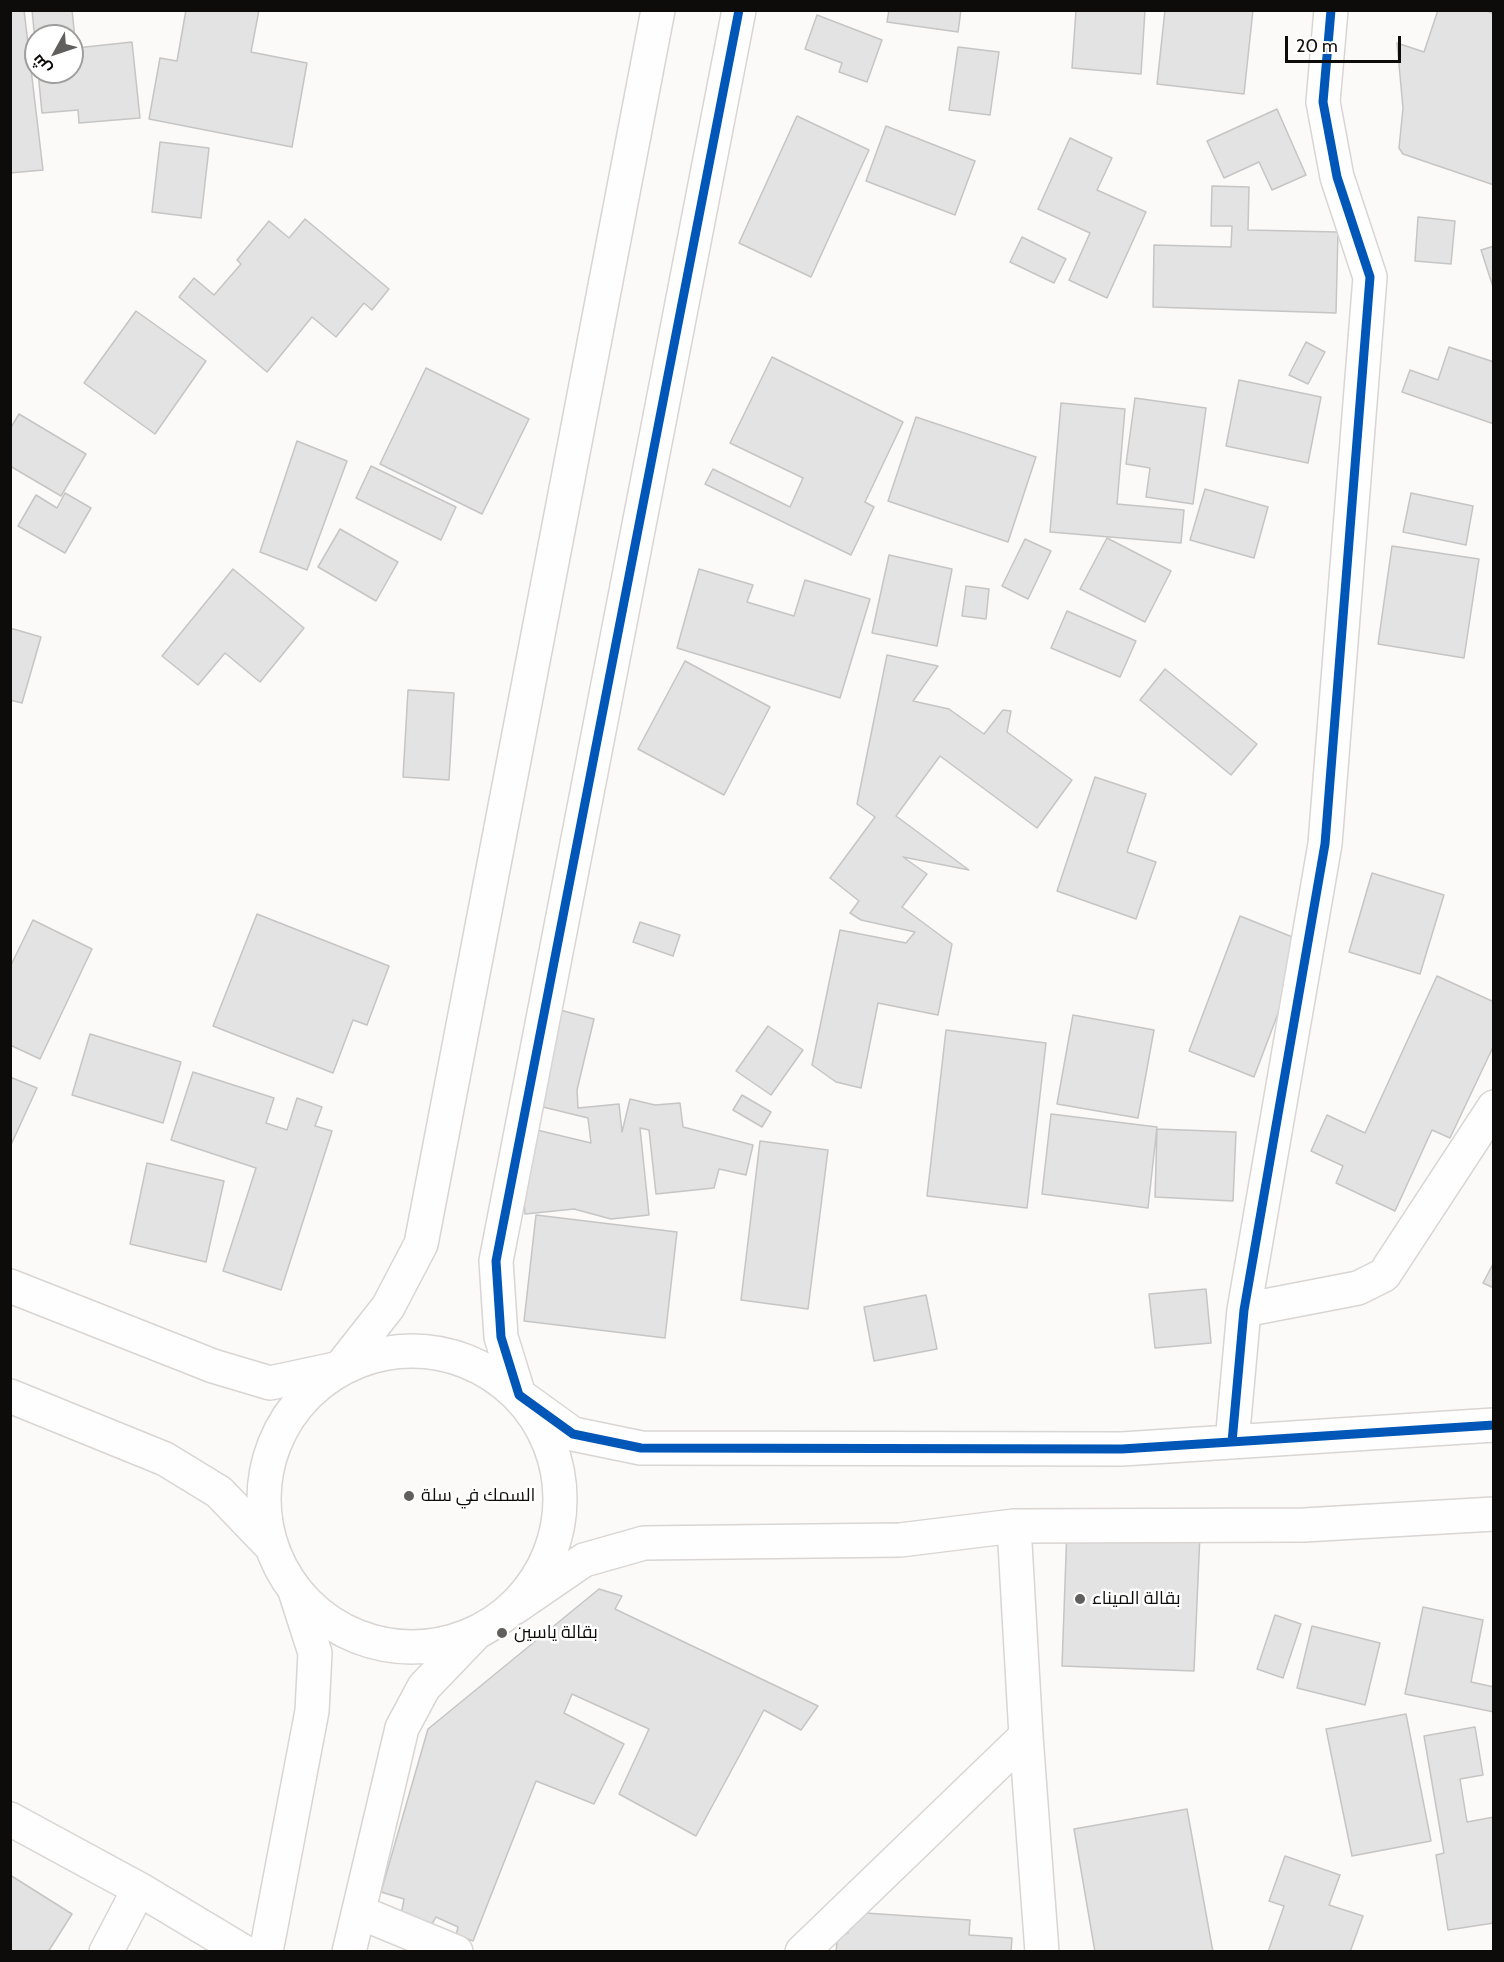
<!DOCTYPE html>
<meta charset="utf-8">
<style>
body{margin:0}
#map{position:relative;width:1504px;height:1962px;overflow:hidden;background:#fcfaf8;font-family:Cabin,Cairo,sans-serif}
canvas{display:block}
.frame{position:absolute;inset:0;border:12px solid #0e0c0a;pointer-events:none}
.north{position:absolute;left:24px;top:24px;width:60px;height:60px;box-sizing:border-box;background:#fff;border:2px solid #9f9e9d;border-radius:50%;rotate:230deg;font-size:16px;font-weight:700;line-height:24px;text-align:center;color:#0e0c0a}
.north::after{content:'';display:block;margin:auto;width:21px;height:27px;background:#615f5d;clip-path:polygon(50% 0,100% 100%,50% 72%,0 100%)}
.scale{position:absolute;left:1285px;top:36px;width:116px;height:27px;box-sizing:border-box;border:3px solid #0e0c0a;border-top:0;padding-left:8px;font-size:18px;line-height:21px;white-space:nowrap;color:#0e0c0a;-webkit-text-stroke:4px #fff;paint-order:stroke}
</style>
<div id="map">
<canvas width="1504" height="1962"></canvas>
<div class="frame"></div>
<div class="north">ش</div>
<div class="scale">20 m</div>
</div>
<script>
const ctx = document.querySelector('canvas').getContext('2d');
ctx.lineJoin = 'round';
function fill(path, color) { ctx.fillStyle = color; ctx.fill(path, 'evenodd'); }
const toPath = rows => new Path2D(rows.map(r => 'M' + r).join(''));
function stroke(path, color, width, dash) { ctx.strokeStyle = color; ctx.lineWidth = width; ctx.lineCap = dash ? 'butt' : 'round'; ctx.setLineDash(dash || []); ctx.stroke(path); }
function write(font, color, halo, rows, align = 'center') {
  ctx.font = font + ' Cabin,Cairo,sans-serif'; ctx.lineWidth = 5; ctx.setLineDash([]); ctx.textBaseline = 'middle'; ctx.strokeStyle = halo; ctx.fillStyle = color; for (const [text, x, y, turn = 0] of rows) {
    ctx.save(); ctx.translate(x, y); ctx.rotate((+turn || 0) * Math.PI / 180); ctx.textAlign = isNaN(turn) ? turn : align; if (halo) ctx.strokeText(text, 0, 0); ctx.fillText(text, 0, 0); ctx.restore();
  }
}
const building = toPath([
 [10,10,24,10,43,170,10,173,10,10],
 [32,10,72,10,76,48,132,42,140,118,79,123,78,110,42,113,38,72,72,72,72,36,36,36,36,51,32,10],
 [186,10,259,10,251,52,307,63,292,147,149,119,160,58,177,61,186,10],
 [889,10,961,10,958,32,887,22,889,10],
 [1076,10,1145,10,1141,74,1072,68,1076,10],
 [1165,10,1253,10,1244,94,1157,84,1165,10],
 [1438,10,1485,10,1494,14,1494,185,1403,154,1399,148,1403,108,1397,43,1424,52,1438,10],
 [817,15,882,40,867,82,839,72,842,63,805,49,817,15],
 [958,47,999,52,990,115,949,110,958,47],
 [1277,109,1306,175,1272,190,1259,162,1224,178,1207,141,1277,109],
 [797,116,869,150,811,277,739,243,797,116],
 [886,126,975,161,955,215,866,181,886,126],
 [1070,138,1112,158,1097,190,1146,212,1107,298,1069,280,1090,233,1038,209,1070,138],
 [160,142,209,148,201,218,152,212,160,142],
 [1212,186,1249,187,1248,230,1338,232,1336,313,1153,307,1154,245,1231,247,1232,226,1211,226,1212,186],
 [1418,217,1455,221,1451,264,1415,261,1418,217],
 [305,219,389,289,372,310,364,303,336,337,312,317,267,372,179,297,194,278,214,295,241,264,237,260,269,221,289,238,305,219],
 [1022,237,1066,259,1054,283,1010,262,1022,237],
 [1494,246,1494,290,1481,250,1494,246],
 [136,311,206,361,155,434,84,383,136,311],
 [1306,342,1325,352,1308,384,1289,375,1306,342],
 [1449,347,1494,362,1494,424,1402,392,1410,370,1438,380,1449,347],
 [772,357,903,422,865,502,874,507,851,555,705,484,713,469,790,507,803,478,730,443,772,357],
 [426,368,529,419,482,514,380,464,426,368],
 [1239,380,1321,397,1308,463,1226,446,1239,380],
 [1135,398,1206,408,1193,504,1146,497,1150,468,1126,464,1135,398],
 [1061,403,1125,409,1117,504,1184,510,1181,543,1050,532,1061,403],
 [19,414,86,454,61,496,10,466,10,429,19,414],
 [916,417,1036,457,1008,542,888,501,916,417],
 [297,441,347,461,307,570,260,552,297,441],
 [371,466,456,507,441,540,356,498,371,466],
 [1205,489,1268,507,1254,558,1190,540,1205,489],
 [65,493,91,508,65,553,18,526,36,495,57,508,65,493],
 [1411,493,1473,506,1466,545,1403,532,1411,493],
 [340,529,398,562,376,601,318,567,340,529],
 [1107,538,1171,571,1145,622,1080,589,1107,538],
 [1025,539,1051,551,1028,599,1002,586,1025,539],
 [1392,546,1479,559,1464,658,1378,644,1392,546],
 [889,555,952,569,937,646,872,633,889,555],
 [233,569,304,628,260,682,225,653,198,685,162,656,233,569],
 [699,569,753,585,747,602,794,616,805,580,870,599,840,698,677,648,699,569],
 [966,586,989,589,986,619,962,616,966,586],
 [1067,611,1136,641,1120,677,1051,648,1067,611],
 [10,628,41,637,22,703,10,700,10,628],
 [887,655,938,666,913,701,949,709,984,734,1003,710,1011,711,1007,732,1072,780,1037,828,940,756,896,816,969,870,903,857,927,874,902,907,952,944,938,1015,878,1003,861,1088,836,1082,812,1065,840,930,906,943,915,932,861,920,850,913,859,901,830,878,875,817,857,804,887,655],
 [685,661,770,707,724,795,638,749,685,661],
 [1165,669,1257,744,1231,775,1140,700,1165,669],
 [408,690,454,693,449,780,403,777,408,690],
 [1095,777,1146,794,1127,852,1156,862,1136,919,1057,891,1095,777],
 [1372,873,1444,895,1420,974,1349,952,1372,873],
 [257,914,389,966,367,1025,353,1020,333,1073,213,1026,257,914],
 [1240,916,1305,942,1254,1077,1189,1051,1240,916],
 [33,920,92,949,40,1059,10,1045,10,967,33,920],
 [640,922,680,935,673,956,633,942,640,922],
 [1437,976,1494,1002,1494,1045,1450,1138,1432,1130,1395,1211,1336,1183,1343,1166,1311,1151,1327,1115,1365,1133,1437,976],
 [560,1010,594,1019,577,1090,578,1108,619,1104,622,1132,630,1099,655,1105,680,1103,683,1127,753,1145,746,1175,719,1169,714,1188,656,1194,649,1130,640,1128,649,1215,611,1219,574,1209,525,1214,523,1186,537,1130,591,1143,588,1118,543,1107,541,1085,560,1010],
 [1073,1015,1154,1030,1138,1118,1057,1104,1073,1015],
 [768,1026,803,1050,771,1095,736,1071,768,1026],
 [946,1030,1046,1043,1027,1208,927,1196,946,1030],
 [90,1034,181,1062,163,1123,72,1095,90,1034],
 [193,1072,274,1098,266,1123,287,1130,297,1098,322,1107,315,1126,332,1131,281,1290,223,1271,256,1168,171,1140,193,1072],
 [10,1077,37,1088,10,1147,10,1077],
 [742,1095,771,1112,762,1127,733,1110,742,1095],
 [1051,1114,1157,1127,1148,1208,1042,1194,1051,1114],
 [1157,1129,1236,1132,1233,1201,1155,1197,1157,1129],
 [760,1141,828,1150,808,1309,741,1300,760,1141],
 [147,1163,224,1181,206,1262,130,1244,147,1163],
 [536,1215,677,1232,665,1338,524,1321,536,1215],
 [1494,1262,1494,1288,1483,1283,1494,1262],
 [1206,1289,1211,1343,1155,1348,1149,1294,1206,1289],
 [926,1295,937,1349,874,1361,864,1307,926,1295],
 [1067,1528,1200,1534,1194,1671,1062,1666,1067,1528],
 [599,1589,622,1596,615,1609,818,1706,801,1730,764,1710,696,1836,619,1794,649,1729,572,1694,564,1713,624,1744,594,1804,536,1781,473,1941,456,1935,458,1927,436,1917,432,1924,401,1915,404,1899,381,1892,428,1729,599,1589],
 [1423,1607,1483,1620,1471,1682,1494,1687,1494,1712,1405,1694,1423,1607],
 [1275,1615,1301,1624,1283,1678,1257,1669,1275,1615],
 [1312,1626,1380,1643,1365,1705,1297,1688,1312,1626],
 [1406,1714,1431,1841,1352,1856,1326,1729,1406,1714],
 [1475,1727,1483,1775,1460,1779,1467,1822,1494,1817,1494,1923,1448,1930,1436,1855,1444,1853,1424,1736,1475,1727],
 [1187,1809,1213,1952,1095,1952,1074,1829,1187,1809],
 [1285,1856,1340,1875,1329,1905,1363,1916,1350,1952,1268,1952,1284,1906,1269,1901,1285,1856],
 [10,1875,72,1914,48,1952,10,1952,10,1875],
 [850,1912,970,1920,969,1935,1012,1938,1011,1952,836,1952,838,1932,848,1933,850,1912]
]);
fill(building, '#e3e3e3');
stroke(building, '#c6c5c5', 1.5);
const minor = toPath([
 [739,10,496,1261,501,1337,519,1395,573,1434,641,1448,1122,1449,1494,1425],
 [10,1286,213,1366,270,1383,340,1368,388,1307,421,1244,658,10],
 [1244,1310,1358,1288,1384,1275,1494,1107],
 '264 1499a148 148 0 1 1 296 0a148 148 0 1 1-296 0Z',
 [10,1396,165,1459,219,1492,271,1546],
 [1232,1442,1244,1310,1325,844,1370,277,1337,177,1323,102,1331,10],
 [1014,1526,1026,1736,1042,1952],
 [514,1608,584,1560,644,1543,900,1540,1014,1526,1304,1525,1494,1514],
 [10,1819,139,1889,244,1952],
 [359,1912,456,1952],
 [106,1952,139,1889],
 [266,1952,312,1711,315,1653,295,1591],
 [349,1952,402,1728,424,1687,474,1635],
 [802,1952,1026,1736]
]);
stroke(minor, '#d8d5d3', 36);
stroke(minor, '#fffefe', 33);
stroke(toPath([
 [739,10,496,1261,501,1337,519,1395,573,1434,641,1448,1122,1449,1494,1425],
 [1232,1442,1244,1310,1325,844,1370,277,1337,177,1323,102,1331,10]
]), '#0057b8', 9);
for (const [x, y, r, color] of [
 [409,1496,6,"#615f5d"],
 [1080,1599,6,"#615f5d"],
 [502,1633,6,"#615f5d"]
]) { const dot = new Path2D(); dot.arc(x, y, r, 0, 2 * Math.PI); ctx.fillStyle = color; ctx.fill(dot); stroke(dot, '#fff', 2); }
write('18px', '#0e0c0a', '#fff', [
 ["السمك في سلة",421,1496],
 ["بقالة الميناء",1092,1599],
 ["بقالة ياسين",514,1633]
], 'left');
</script>
